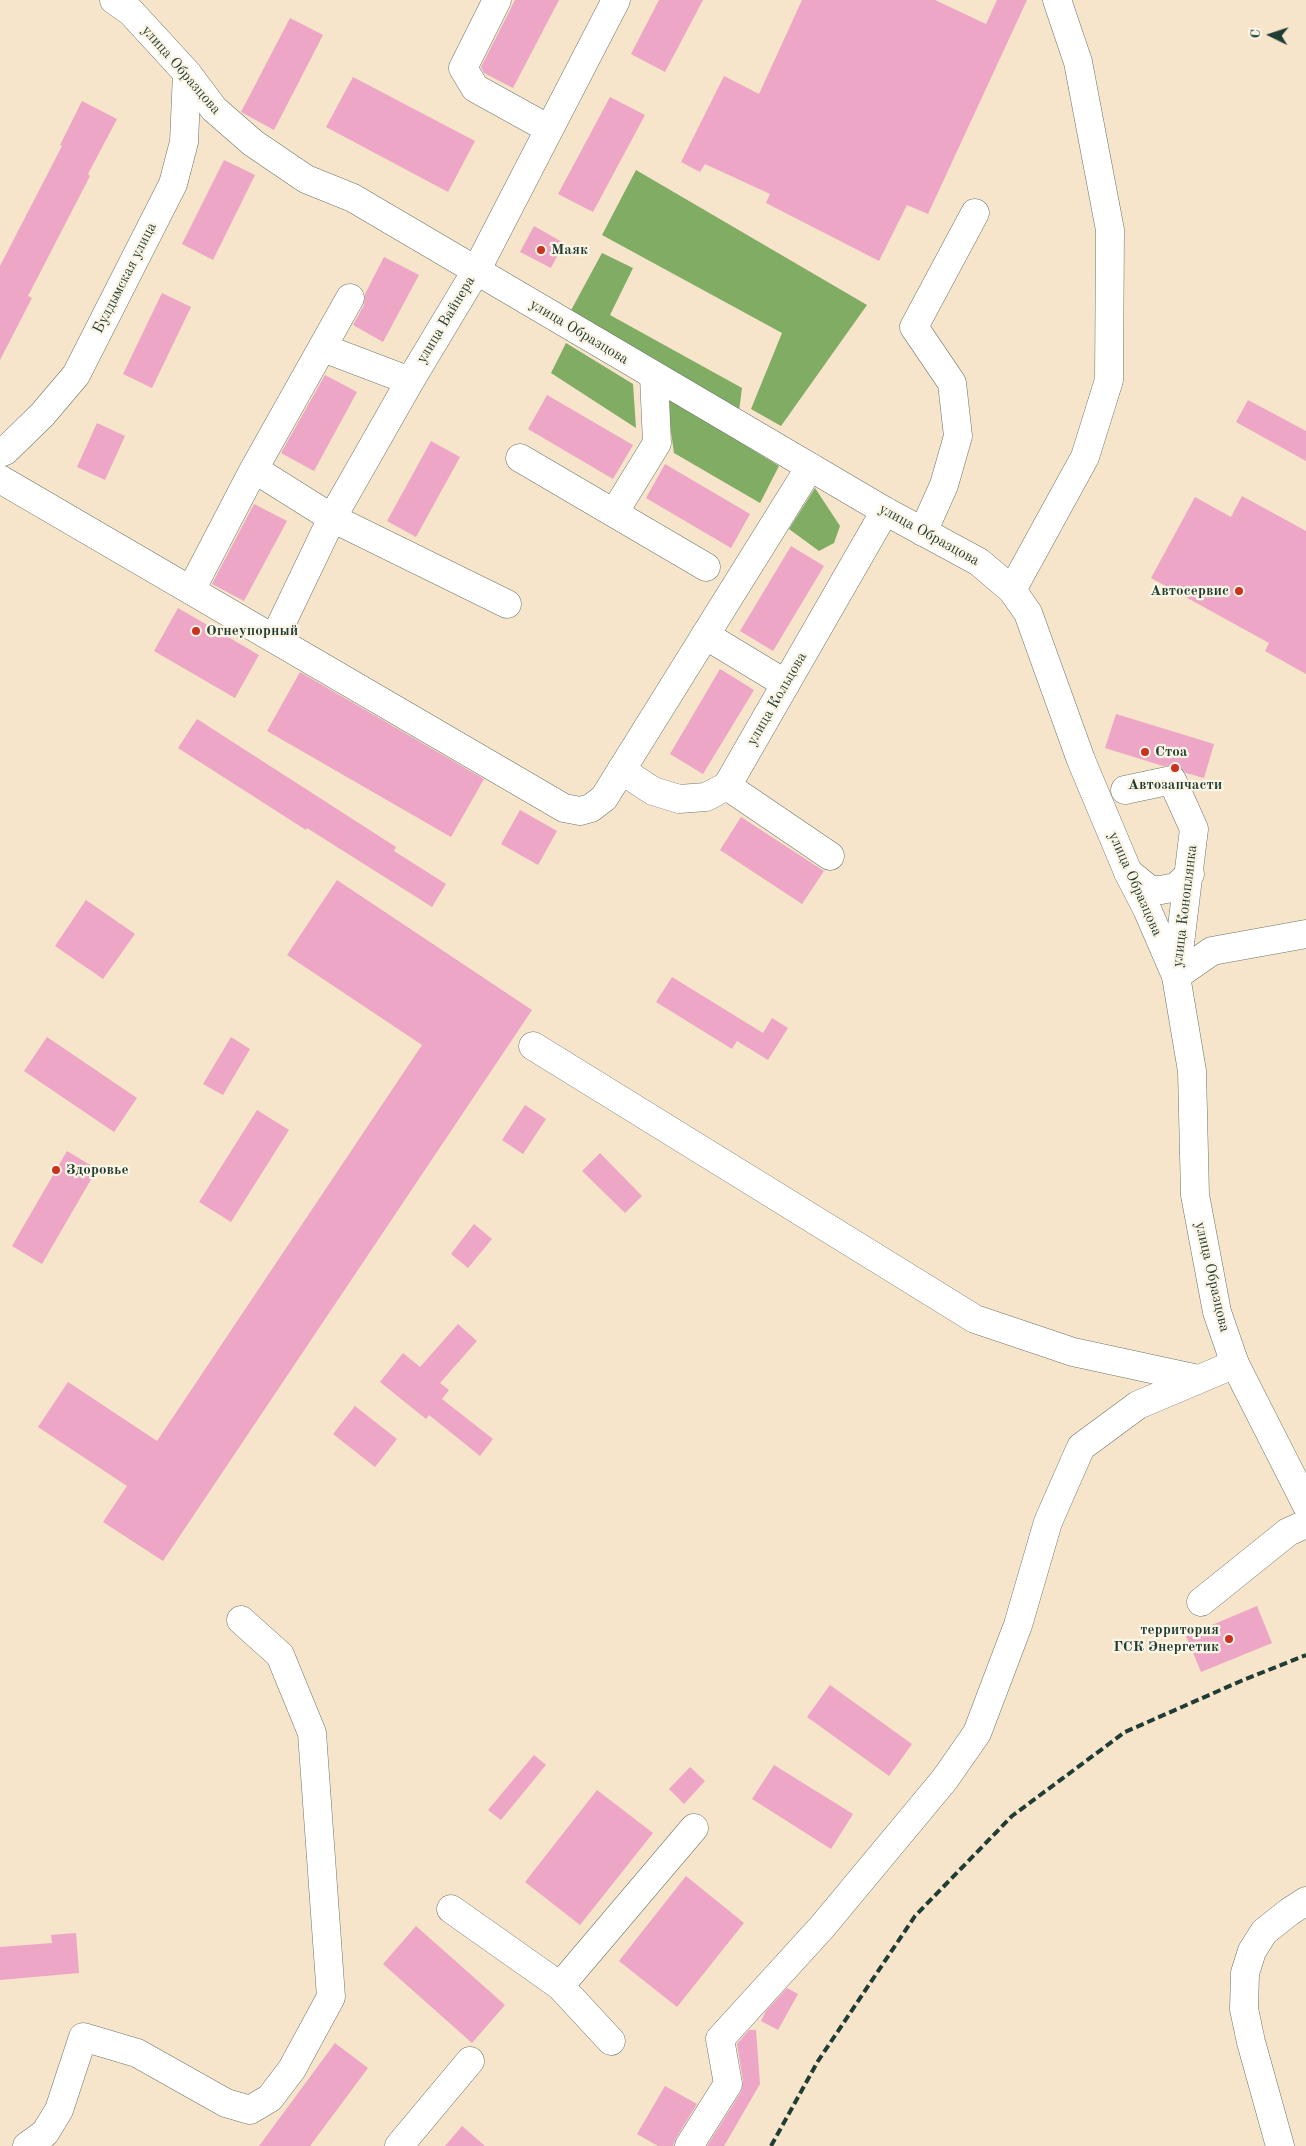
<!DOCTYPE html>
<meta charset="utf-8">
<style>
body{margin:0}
#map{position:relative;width:1306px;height:2146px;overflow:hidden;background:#f6e4cb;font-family:"Old Standard TT",serif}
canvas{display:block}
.north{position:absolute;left:1246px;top:10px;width:50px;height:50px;-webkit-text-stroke:4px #fcf5e5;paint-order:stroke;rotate:274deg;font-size:14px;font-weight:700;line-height:20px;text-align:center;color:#1f3d34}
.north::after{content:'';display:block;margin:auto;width:18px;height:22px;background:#1f3d34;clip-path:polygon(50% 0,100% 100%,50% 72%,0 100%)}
</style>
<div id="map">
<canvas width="1306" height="2146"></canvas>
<div class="north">С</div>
</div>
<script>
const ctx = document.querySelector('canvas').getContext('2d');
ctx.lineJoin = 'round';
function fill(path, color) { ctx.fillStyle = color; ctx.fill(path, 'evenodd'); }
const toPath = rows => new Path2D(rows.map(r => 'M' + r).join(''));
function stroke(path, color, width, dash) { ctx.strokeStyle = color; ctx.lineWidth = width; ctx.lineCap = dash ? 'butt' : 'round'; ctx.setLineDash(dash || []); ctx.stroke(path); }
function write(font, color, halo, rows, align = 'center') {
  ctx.font = font + ' "Old Standard TT",serif'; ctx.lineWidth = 4.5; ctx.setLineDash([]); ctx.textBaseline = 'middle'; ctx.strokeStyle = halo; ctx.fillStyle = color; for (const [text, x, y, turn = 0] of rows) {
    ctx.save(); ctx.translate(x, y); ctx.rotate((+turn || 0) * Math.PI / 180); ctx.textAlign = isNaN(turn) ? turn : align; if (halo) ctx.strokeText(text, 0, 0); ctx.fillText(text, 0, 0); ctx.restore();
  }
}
fill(toPath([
 [636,170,867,305,781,426,751,409,782,333,602,235],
 [602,253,633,268,610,315,742,388,739,411,569,314],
 [566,343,633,384,636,428,551,373],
 [666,397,779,466,760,503,674,453],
 [815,488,840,526,834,543,819,551,789,529]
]), '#80ac64');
fill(toPath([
 [515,0,559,0,513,88,484,73,481,67],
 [659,0,703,0,665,72,631,54],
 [802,0,935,0,986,24,997,0,1027,0,928,214,907,205,879,261,766,203,770,194,705,164,700,172,681,162,724,76,759,94],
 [290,18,323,35,274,130,241,112],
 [353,77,475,141,448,192,326,127],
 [610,97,645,115,593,212,558,194],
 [82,101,117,119,88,174,90,176,28,296,32,298,0,360,0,266,62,146,60,145],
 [224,160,255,175,213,260,182,244],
 [534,226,564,243,551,268,520,252],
 [384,257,419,275,383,342,353,325,364,305,365,294],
 [162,293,191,307,152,388,123,374],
 [325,375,357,392,314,471,281,453],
 [547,395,633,445,613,479,528,429],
 [1248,400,1306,431,1306,461,1236,422],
 [97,423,125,436,105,480,77,467],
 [431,441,460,457,416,537,387,521],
 [665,464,750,514,731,548,646,498],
 [1242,496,1306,531,1306,674,1265,651,1269,643,1151,578,1195,497,1231,517],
 [254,504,287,521,244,601,212,584],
 [791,546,824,566,773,651,740,631],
 [178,608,259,655,235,698,154,651],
 [720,669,754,690,703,774,670,754],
 [300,672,484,779,451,837,267,731],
 [1116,714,1214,744,1204,778,1186,773,1176,765,1163,766,1105,748],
 [197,719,396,847,394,851,446,884,432,907,307,828,306,830,178,748],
 [520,810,557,831,538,865,501,844],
 [741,817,824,871,802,904,720,850],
 [337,880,532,1010,163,1561,103,1522,127,1486,38,1427,68,1382,157,1441,422,1045,287,955],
 [86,900,135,934,103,979,55,946],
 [672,977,763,1033,772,1018,788,1028,768,1060,737,1041,732,1049,656,1002],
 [47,1037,137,1098,114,1132,24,1071],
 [231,1037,250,1049,223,1095,203,1084],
 [525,1105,546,1119,523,1154,502,1140],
 [257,1110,289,1130,231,1222,199,1202],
 [67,1151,97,1169,42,1264,12,1246],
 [600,1153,642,1196,625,1213,582,1171],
 [474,1224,492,1239,468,1268,451,1254],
 [458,1324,477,1341,440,1383,449,1390,442,1399,493,1439,480,1456,429,1415,426,1419,380,1382,403,1353,420,1367],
 [355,1406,397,1439,375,1467,333,1434],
 [1257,1606,1272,1643,1201,1672,1186,1636],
 [830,1685,912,1744,889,1776,807,1717],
 [534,1755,546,1765,501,1820,488,1810],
 [774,1765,853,1814,831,1849,752,1799],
 [690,1767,705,1781,684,1804,669,1789],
 [597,1790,653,1833,580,1925,525,1882],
 [686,1876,744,1923,677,2007,619,1961],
 [416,1926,505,2005,472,2043,383,1964],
 [76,1933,79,1973,0,1980,0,1947,52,1943,51,1935],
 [787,1988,798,1994,778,2030,761,2021,766,2011],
 [749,2030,756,2030,760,2084,724,2146,707,2146,741,2092,743,2081,737,2044],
 [335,2043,368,2068,310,2146,259,2146],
 [665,2086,697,2104,676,2138,673,2146,658,2146,637,2134],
 [462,2126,485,2146,445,2146]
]), '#eda6c5');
const minor = toPath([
 [497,0,463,68,475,88,549,129],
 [323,348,410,381],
 [0,453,5,451,42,415,76,375,173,184,184,142,187,73],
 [520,458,706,567],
 [254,469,332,518,507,604],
 [0,479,564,808,580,811,591,808,604,798,810,467],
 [614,513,657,443,654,376],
 [923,532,944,485,958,436,952,383,914,327,975,213],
 [191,590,254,469,350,298],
 [1012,590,1085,457,1109,380,1110,230,1078,62,1057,0],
 [705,635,786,684],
 [274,639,332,518,410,381,476,271,616,0],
 [621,770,653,791,679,799,706,797,727,786,885,511],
 [727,786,830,856],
 [1125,790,1172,780,1194,829,1176,976,1212,951,1306,934],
 [1128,872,1150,890,1161,890,1176,887,1190,874],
 [533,1046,975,1319,1073,1352,1198,1379],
 [1201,1602,1288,1532,1306,1524],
 [451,1909,560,1986],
 [611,2041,560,1986,694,1828],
 [27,2146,45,2133,59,2110,83,2037,137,2053,226,2103,250,2110,270,2098,292,2069,331,1997,312,1733,280,1655,241,1620],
 [399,2146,470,2061],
 [689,2146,728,2084,720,2039,822,1927,945,1779,977,1733,1018,1625,1048,1522,1081,1447,1138,1405,1235,1364],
 [1280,2146,1251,2042,1244,2009,1245,1973,1252,1951,1264,1932,1289,1912,1306,1901]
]);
const major = toPath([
 [114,0,131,12,187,73,214,109,253,143,306,179,353,198,885,511,979,562,1012,590,1028,613,1081,760,1128,872,1147,909,1176,976,1192,1071,1195,1195,1217,1312,1235,1364,1306,1504]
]);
stroke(minor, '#6a7769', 29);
stroke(major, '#6a7769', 29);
stroke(minor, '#fff', 28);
stroke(major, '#fff', 28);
stroke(toPath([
 [771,2146,818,2061,915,1916,1012,1816,1125,1732,1241,1681,1306,1655]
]), '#1f3d34', 4, [8, 4]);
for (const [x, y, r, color] of [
 [541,250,5,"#c8321e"],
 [1239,591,5,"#c8321e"],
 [196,631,5,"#c8321e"],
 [1145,752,5,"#c8321e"],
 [1175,768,5,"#c8321e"],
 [56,1170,5,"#c8321e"],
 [1229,1639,5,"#c8321e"]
]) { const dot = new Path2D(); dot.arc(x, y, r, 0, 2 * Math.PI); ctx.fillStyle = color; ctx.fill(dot); stroke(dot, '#fcf5e5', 2); }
write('15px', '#1f3d34', '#fcf5e5', [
 ["улица Образцова",181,70,49],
 ["Булдымская улица",125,278,-63],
 ["улица Вайнера",446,320,-59],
 ["улица Образцова",579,332,31],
 ["улица Образцова",929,535,29],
 ["улица Кольцова",777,699,-60],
 ["улица Образцова",1135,884,66],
 ["улица Коноплянка",1185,906,-83],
 ["улица Образцова",1212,1277,77]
]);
write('bold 15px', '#1f3d34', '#fcf5e5', [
 ["Маяк",551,250],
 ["Автосервис",1229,591,"right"],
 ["Огнеупорный",206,631],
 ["Стоа",1155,752],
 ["Автозапчасти",1175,785,"center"],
 ["Здоровье",66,1170],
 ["территория",1219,1630,"right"],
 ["ГСК Энергетик",1219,1647,"right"]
], 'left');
</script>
